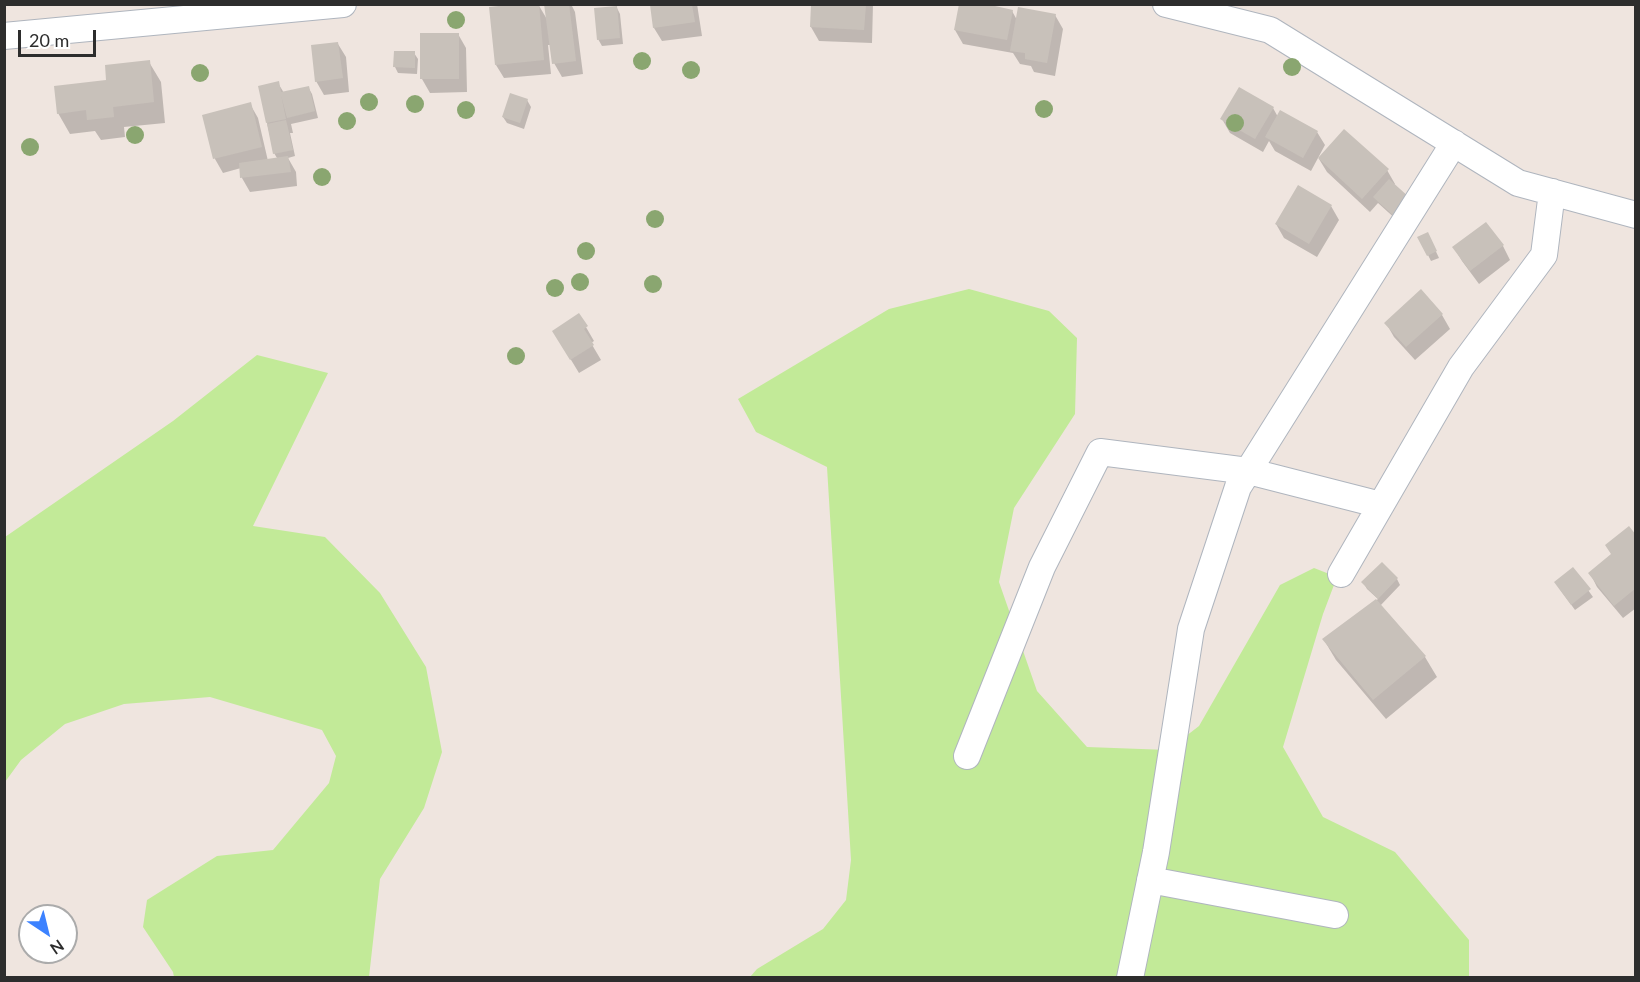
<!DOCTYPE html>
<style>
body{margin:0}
#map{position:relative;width:1640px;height:982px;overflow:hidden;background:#efe5df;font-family:Lato,sans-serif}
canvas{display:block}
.frame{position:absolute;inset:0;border:6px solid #2d2d2d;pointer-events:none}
.north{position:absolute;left:18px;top:904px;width:60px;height:60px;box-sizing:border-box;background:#fff;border:2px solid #ababab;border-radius:50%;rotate:145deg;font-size:16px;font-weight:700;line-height:24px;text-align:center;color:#2d2d2d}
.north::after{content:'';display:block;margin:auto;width:21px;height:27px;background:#3c82ff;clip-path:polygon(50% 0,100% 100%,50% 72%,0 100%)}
.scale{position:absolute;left:18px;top:30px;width:78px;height:27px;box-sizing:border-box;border:3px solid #2d2d2d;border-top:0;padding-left:8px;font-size:18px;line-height:21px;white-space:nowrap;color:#2d2d2d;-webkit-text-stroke:4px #fff;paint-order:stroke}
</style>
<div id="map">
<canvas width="1640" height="982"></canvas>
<div class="frame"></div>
<div class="north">N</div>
<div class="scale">20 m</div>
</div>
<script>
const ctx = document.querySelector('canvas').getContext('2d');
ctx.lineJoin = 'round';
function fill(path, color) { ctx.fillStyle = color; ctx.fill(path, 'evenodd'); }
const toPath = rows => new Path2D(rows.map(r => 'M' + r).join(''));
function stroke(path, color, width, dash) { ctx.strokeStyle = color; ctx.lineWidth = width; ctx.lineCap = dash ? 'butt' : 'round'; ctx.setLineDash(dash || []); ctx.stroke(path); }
fill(toPath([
 [969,289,1049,311,1077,338,1075,414,1014,508,999,582,1037,691,1087,747,1168,750,1199,726,1280,585,1314,568,1337,577,1323,614,1283,747,1323,817,1395,852,1469,940,1469,977,750,977,757,969,823,929,846,900,851,860,827,467,756,432,738,399,889,309],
 [257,355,328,373,253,526,325,537,380,593,426,667,442,752,424,808,380,879,369,977,174,977,173,972,143,927,147,900,217,856,273,850,329,783,336,756,322,730,210,697,124,704,65,724,21,760,5,782,5,537,173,421]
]), '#c2ea98');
fill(toPath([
 [538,4,548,21,546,4,571,4,575,12,583,74,562,77,554,63,551,45,548,45,551,74,504,78,496,65],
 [651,4,697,4,702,36,662,41,654,28],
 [812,4,873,4,872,43,819,41,811,27],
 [617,8,620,14,623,44,602,46,598,39],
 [1012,11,1017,20,1055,15,1063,29,1055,76,1034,72,1031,66,1020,64,1013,53,963,44,955,30],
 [458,34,466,48,467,92,430,93,422,79],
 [338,44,346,57,349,92,324,95,316,81],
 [414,53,418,59,417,74,398,73,395,67],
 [149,62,161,82,165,123,124,127,125,137,101,140,95,131,70,134,58,113,108,81],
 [278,83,284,93,308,87,312,94,318,118,291,124,293,133,290,133,295,156,288,158,296,172,297,186,250,192,242,178,241,168,223,173,215,159,204,116,250,104,258,118,268,161,277,158,274,153,267,123],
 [527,100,531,107,524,129,507,123,503,117],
 [1273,108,1278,117,1317,132,1325,145,1311,171,1275,151,1269,141,1263,152,1230,133,1222,119],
 [1319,159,1387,170,1395,184,1394,185,1398,221,1378,203,1370,212,1327,172],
 [1298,187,1331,206,1339,220,1317,257,1284,238,1276,224],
 [1485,224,1503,246,1510,260,1479,284,1462,261,1454,248],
 [1431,241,1439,258,1431,261,1428,255],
 [1420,291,1442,315,1450,329,1415,360,1394,337,1386,323],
 [579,315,594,341,591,343,601,360,579,373,562,345],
 [1636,537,1636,608,1623,618,1597,587,1590,573],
 [1573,569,1593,597,1575,610,1559,588],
 [1397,579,1400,585,1380,606,1425,657,1437,677,1386,719,1336,660,1324,640,1378,599,1367,589,1363,582]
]), '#0003');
fill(toPath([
 [517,4,539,4,544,60,495,65,489,7],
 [544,4,569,4,576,61,552,64],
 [811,4,866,4,864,30,810,27],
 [959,4,986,4,1013,10,1007,40,954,30],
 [650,5,692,5,695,22,653,28],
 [617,6,620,38,597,40,594,8],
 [1018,7,1056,14,1047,63,1025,59,1025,53,1010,51],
 [420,33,459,33,459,79,420,79],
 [338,42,343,78,315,82,311,45],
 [394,51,415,51,415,68,393,67],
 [150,60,154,102,113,107,114,117,87,120,86,110,57,114,54,86,106,80,105,65],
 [279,81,281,92,309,86,315,111,287,118,281,95,286,119,266,123,258,86],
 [1239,87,1274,107,1255,139,1220,119],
 [510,93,528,99,520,123,502,117],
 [251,102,262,147,213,159,202,115],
 [1280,110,1318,131,1303,158,1265,137],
 [286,120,293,150,273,154,267,124],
 [1344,129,1389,169,1362,199,1318,158],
 [288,156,291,172,240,178,239,163],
 [1389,179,1410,198,1394,216,1373,197],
 [1298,185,1332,205,1309,244,1275,224],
 [1486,222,1504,245,1470,271,1452,247],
 [1428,232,1437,251,1427,256,1417,237],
 [1421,289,1443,314,1406,347,1384,323],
 [579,313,588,326,584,329,594,345,570,360,552,331],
 [1629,526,1636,535,1636,588,1614,606,1588,573,1611,554,1605,545],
 [1382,562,1398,578,1378,599,1361,582],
 [1573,567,1591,589,1571,605,1554,582],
 [1376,599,1426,656,1373,700,1322,639]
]), '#c8c1ba');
const minor = toPath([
 [1166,4,1270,30,1518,183,1636,215],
 [4,36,343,4],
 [1341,574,1461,367,1544,255,1552,192],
 [967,756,1042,567,1100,452,1248,471,1381,505],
 [1150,880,1335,915],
 [1130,978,1156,852,1191,629,1238,487,1454,143]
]);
stroke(minor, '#afb5be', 28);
stroke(minor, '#fff', 26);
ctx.fillStyle = '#8aa670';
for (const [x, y] of [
 [456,20],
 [642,61],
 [1292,67],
 [691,70],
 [200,73],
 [369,102],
 [415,104],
 [1044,109],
 [466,110],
 [347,121],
 [1235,123],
 [135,135],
 [30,147],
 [322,177],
 [655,219],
 [586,251],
 [580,282],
 [653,284],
 [555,288],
 [516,356]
]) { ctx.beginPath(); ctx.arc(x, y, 9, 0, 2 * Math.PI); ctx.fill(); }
</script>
